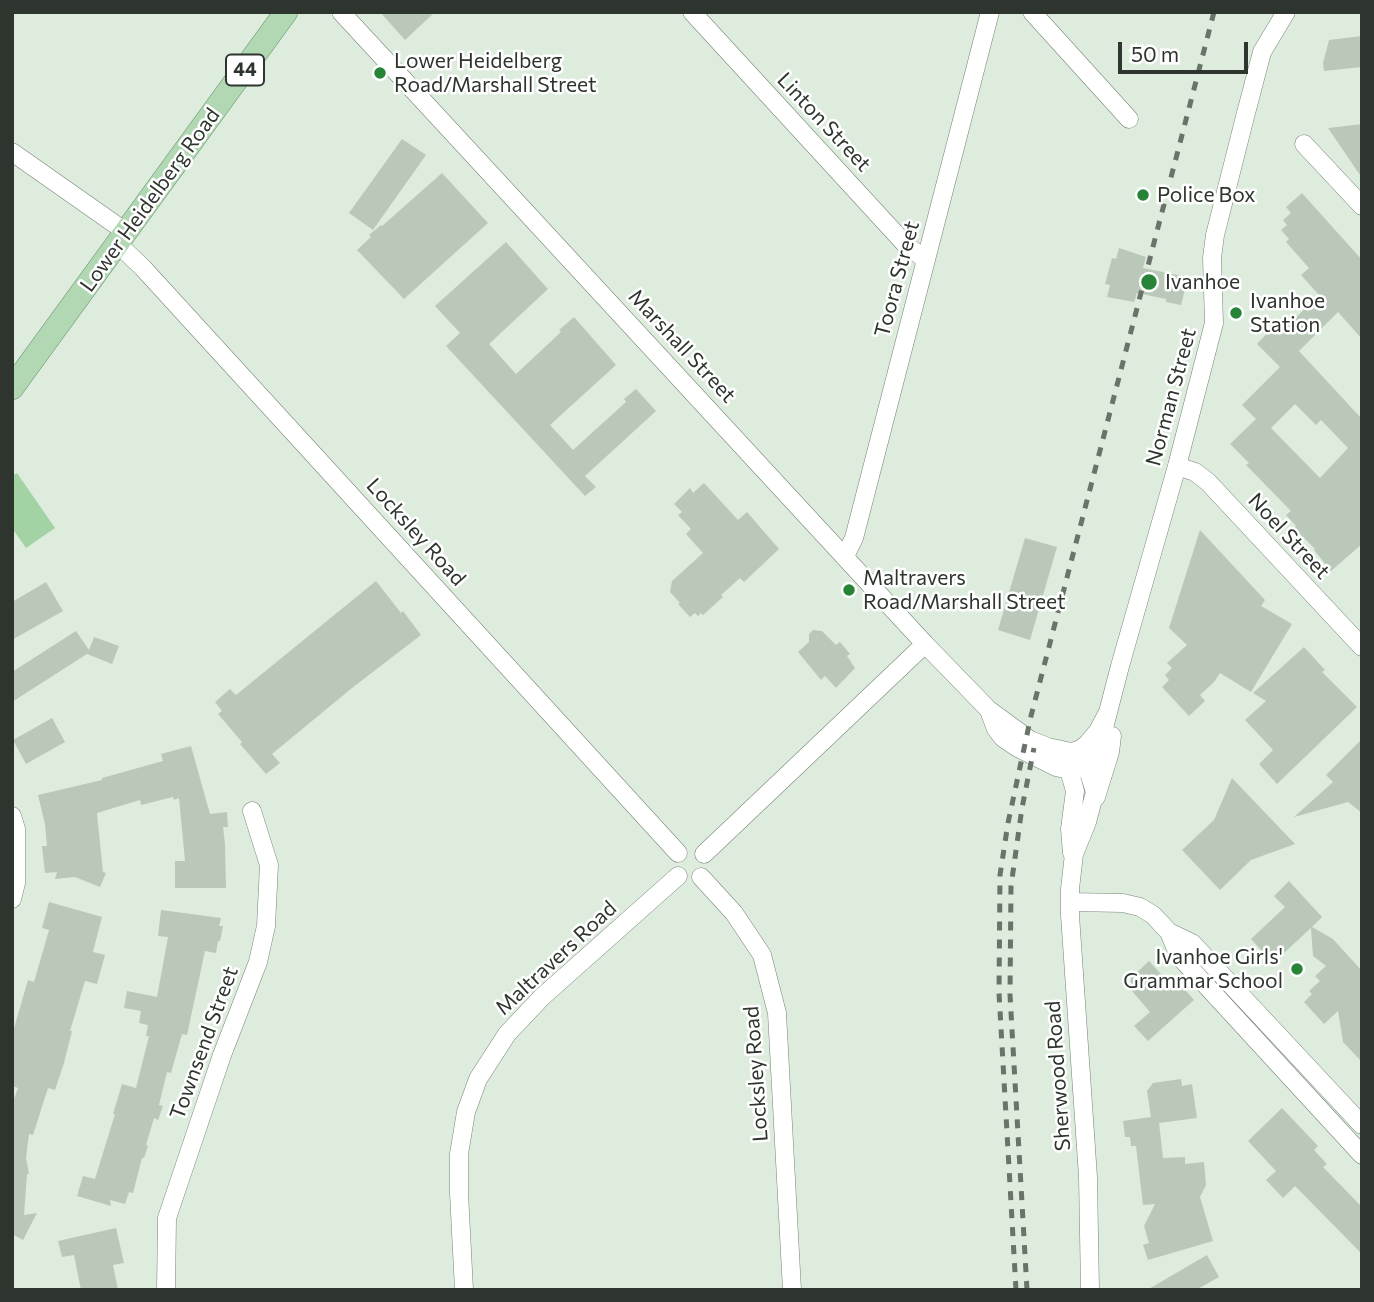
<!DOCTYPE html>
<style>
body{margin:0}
#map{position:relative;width:1374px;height:1302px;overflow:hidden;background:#ddecdd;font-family:Commissioner,sans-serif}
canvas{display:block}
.frame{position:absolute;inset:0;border:14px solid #2e342e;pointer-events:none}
.scale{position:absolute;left:1118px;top:42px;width:130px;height:32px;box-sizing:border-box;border:4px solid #2e342e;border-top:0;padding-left:9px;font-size:21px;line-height:24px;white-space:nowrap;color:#2e342e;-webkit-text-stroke:5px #fff;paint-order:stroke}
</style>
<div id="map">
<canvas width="1374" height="1302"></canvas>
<div class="frame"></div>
<div class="scale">50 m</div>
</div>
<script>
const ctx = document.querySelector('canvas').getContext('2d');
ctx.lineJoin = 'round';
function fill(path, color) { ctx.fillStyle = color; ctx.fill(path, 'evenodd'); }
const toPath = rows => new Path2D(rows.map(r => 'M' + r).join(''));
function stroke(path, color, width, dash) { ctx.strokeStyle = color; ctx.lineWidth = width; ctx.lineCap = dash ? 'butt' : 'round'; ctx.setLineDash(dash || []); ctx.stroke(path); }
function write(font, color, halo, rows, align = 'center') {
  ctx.font = font + ' Commissioner,sans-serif'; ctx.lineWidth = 5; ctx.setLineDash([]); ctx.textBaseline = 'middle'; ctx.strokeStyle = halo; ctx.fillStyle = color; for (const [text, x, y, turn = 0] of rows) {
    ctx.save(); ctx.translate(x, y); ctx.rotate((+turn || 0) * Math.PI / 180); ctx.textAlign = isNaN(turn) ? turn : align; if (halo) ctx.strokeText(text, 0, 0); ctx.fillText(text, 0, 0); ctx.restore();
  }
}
fill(toPath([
 [17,473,55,528,26,548,12,528,12,476]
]), '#a3d2a5');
fill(toPath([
 [380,12,435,12,405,40],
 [1362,36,1362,67,1324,71,1323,63,1329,40],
 [1362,124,1362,178,1328,128],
 [402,139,426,155,373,230,349,213],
 [442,173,488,223,404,299,357,250,371,237,369,235,381,225,382,226],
 [1302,193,1362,260,1362,339,1338,312,1299,351,1362,419,1362,544,1331,571,1314,550,1315,549,1294,528,1296,526,1286,515,1291,511,1246,465,1249,463,1230,444,1256,419,1242,405,1280,367,1257,344,1274,326,1280,333,1319,295,1301,275,1309,268,1286,242,1289,239,1281,230,1287,225,1283,220,1291,213,1286,207],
 [1295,404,1316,425,1321,420,1348,448,1320,478,1271,428],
 [506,242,548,289,489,344,516,374,561,332,559,330,574,317,616,365,550,425,573,450,626,402,624,399,636,389,656,411,585,476,596,487,585,496,446,346,460,333,435,306],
 [1119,248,1146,257,1143,268,1188,277,1181,305,1166,302,1166,299,1137,293,1134,302,1107,297,1110,285,1105,284,1112,258,1116,259],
 [704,483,738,520,747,512,779,549,744,582,740,578,721,595,723,597,703,615,701,613,698,616,695,613,690,617,678,604,680,603,670,592,672,581,703,553,686,534,691,529,678,515,682,512,674,504,690,488,693,493],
 [1200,530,1265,600,1261,606,1292,624,1251,692,1220,673,1214,682,1200,695,1205,701,1189,716,1162,687,1169,680,1165,675,1172,668,1167,663,1187,645,1169,628],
 [1025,538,1057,547,1030,640,998,630],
 [376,581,401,613,403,611,421,635,352,688,272,754,280,763,266,774,240,744,242,742,218,714,222,711,215,702,230,689,236,695],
 [46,582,63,611,12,640,12,602],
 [813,630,822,631,836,645,840,642,850,654,847,656,855,668,836,688,825,676,821,680,798,652,809,642,809,634],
 [76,631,89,650,94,637,119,646,112,664,87,654,12,702,12,672],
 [1304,647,1325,670,1322,672,1357,707,1277,784,1259,764,1273,750,1245,720,1266,701,1253,693],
 [52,718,65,742,26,764,13,740],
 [1362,739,1362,813,1348,802,1294,817,1333,782,1326,775],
 [191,746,210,814,227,812,228,827,223,827,225,844,226,888,175,888,175,861,185,861,179,798,174,800,173,797,141,805,140,800,97,813,103,872,106,873,100,887,75,877,55,879,57,872,45,873,42,846,47,846,45,824,38,795,102,780,102,778,163,761,161,754],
 [1232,778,1295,844,1251,860,1220,890,1182,850,1214,820],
 [1289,881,1322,917,1312,927,1333,939,1362,971,1362,1062,1343,1042,1338,1011,1324,1024,1304,1002,1312,994,1309,991,1320,981,1315,976,1326,966,1313,956,1311,928,1273,963,1251,939,1285,907,1274,896],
 [49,902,102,917,93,952,105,955,97,984,85,981,70,1031,72,1031,64,1063,55,1090,48,1088,33,1135,29,1134,26,1158,29,1174,27,1174,24,1215,37,1213,23,1240,12,1234,12,1104,18,1088,12,1086,12,1035,28,980,34,982,49,930,42,928],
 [161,910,221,918,219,926,223,926,220,941,218,941,216,953,205,951,187,1035,182,1034,171,1073,167,1072,159,1105,163,1106,158,1120,154,1118,146,1145,148,1146,144,1158,142,1158,133,1193,129,1192,125,1204,110,1200,111,1206,77,1196,83,1176,95,1179,115,1114,113,1114,122,1084,136,1088,149,1036,146,1036,148,1025,139,1023,141,1011,124,1008,127,991,157,997,168,937,158,936],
 [1149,961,1174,988,1179,983,1194,1000,1148,1041,1134,1026,1150,1012,1131,990,1131,978],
 [1181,1079,1182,1086,1192,1084,1197,1118,1159,1123,1163,1158,1185,1157,1185,1164,1204,1162,1206,1185,1200,1197,1213,1241,1148,1260,1143,1245,1149,1243,1144,1226,1155,1204,1143,1205,1136,1146,1131,1146,1130,1137,1125,1137,1123,1121,1151,1117,1147,1091,1153,1083],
 [1282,1108,1318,1146,1314,1150,1327,1164,1323,1167,1362,1207,1362,1254,1295,1186,1283,1198,1266,1180,1276,1171,1248,1141],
 [116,1228,124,1263,113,1265,118,1290,81,1290,74,1255,62,1257,58,1241],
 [1207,1255,1219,1277,1196,1290,1147,1290]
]), '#bac8ba');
const minor = toPath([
 [341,12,925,644,989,710,1030,740,1048,747,1071,752,1081,749,1088,743,1098,731,1107,714],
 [692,12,906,245,926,260],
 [1032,12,1129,119],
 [1304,144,1362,206],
 [12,152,126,232],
 [118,244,143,268,678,853],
 [1177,466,1195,472,1208,482,1362,647],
 [845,556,854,538,990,12],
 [990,713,996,729,1003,738,1018,748,1056,767,1069,770,1077,769,1092,762,1097,755,1120,666,1177,466,1214,323,1212,258,1215,235,1246,113,1262,52,1286,12],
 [1078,756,1089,773,1095,792,1087,822,1074,854,1070,889,1070,915,1088,1177,1090,1290],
 [1069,770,1075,791,1070,829,1072,853],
 [1096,797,1110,752,1112,736],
 [12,816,16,829,16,883,12,899],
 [704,854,925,644],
 [701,877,734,913,762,955,777,1013,792,1290],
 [1070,902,1123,903,1140,907,1153,915,1169,932,1179,956,1362,1155],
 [1169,932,1192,943,1362,1125],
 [166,1290,167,1218,222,1055,258,962,266,926,269,865,252,811],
 [464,1290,459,1193,459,1154,466,1112,478,1079,507,1034,542,997,678,876]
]);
const major = toPath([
 [12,388,286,12]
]);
stroke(minor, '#778477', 19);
stroke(major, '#628d64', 24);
stroke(minor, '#fff', 18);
stroke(major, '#b2d7b3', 23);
stroke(toPath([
 [1016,1290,999,993,1000,875,1008,823,1031,716,1214,12],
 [1027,1290,1010,995,1011,886,1022,808,1034,748]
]), '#6a736a', 5, [9, 9]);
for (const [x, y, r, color] of [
 [380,73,7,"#278436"],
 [1143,195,7,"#278436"],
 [1149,282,9,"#278436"],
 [1236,313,7,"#278436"],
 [849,590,7,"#278436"],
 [1297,969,7,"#278436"]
]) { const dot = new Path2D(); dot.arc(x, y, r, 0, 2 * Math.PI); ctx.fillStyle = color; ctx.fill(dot); stroke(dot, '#fff', 2.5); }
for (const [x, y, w] of [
 [245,70,38]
]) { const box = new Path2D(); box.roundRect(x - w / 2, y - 15.5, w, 31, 5); ctx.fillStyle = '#fff'; ctx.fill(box); stroke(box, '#2e342e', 2); }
write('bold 19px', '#2e342e', null, [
 ["44",245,70]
]);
write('21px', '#2e342e', '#fff', [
 ["Lower Heidelberg",394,61],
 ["Road/Marshall Street",394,85],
 ["Police Box",1157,195],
 ["Ivanhoe",1165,282],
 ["Ivanhoe",1250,301],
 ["Station",1250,325],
 ["Maltravers",863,578],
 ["Road/Marshall Street",863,602],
 ["Ivanhoe Girls'",1283,957,"right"],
 ["Grammar School",1283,981,"right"]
], 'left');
write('21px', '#2e342e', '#fff', [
 ["Linton Street",824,122,47],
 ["Lower Heidelberg Road",150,200,-54],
 ["Toora Street",897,279,-75],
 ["Marshall Street",682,346,47],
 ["Norman Street",1171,397,-75],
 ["Locksley Road",416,532,48],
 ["Noel Street",1289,536,47],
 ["Maltravers Road",556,958,-43],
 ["Townsend Street",204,1043,-70],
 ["Locksley Road",756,1074,-94],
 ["Sherwood Road",1058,1076,-94]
]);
</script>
